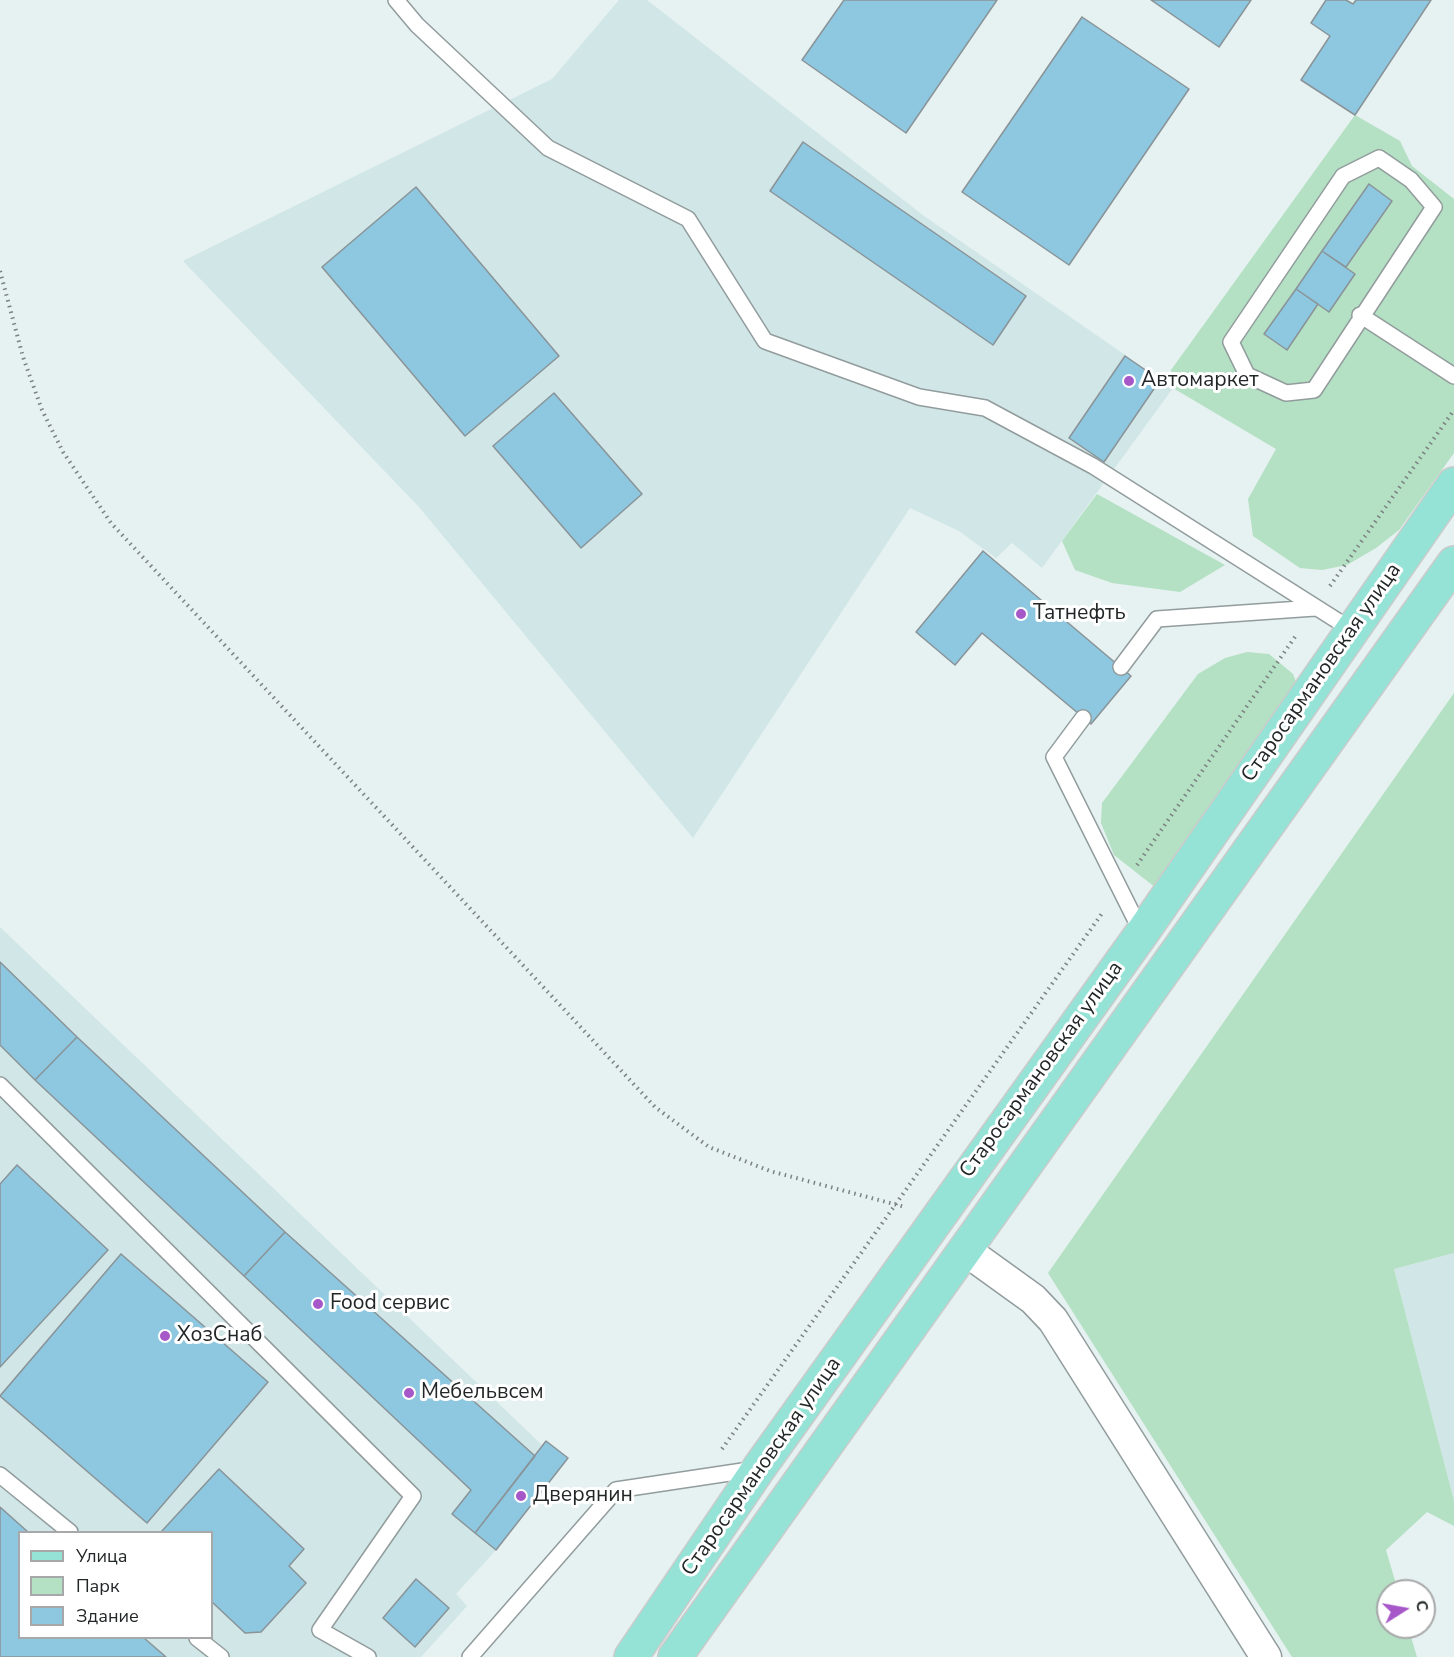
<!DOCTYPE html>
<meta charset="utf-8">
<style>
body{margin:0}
#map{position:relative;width:1454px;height:1657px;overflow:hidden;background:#e6f1f1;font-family:"Nunito Sans",sans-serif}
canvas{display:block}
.legend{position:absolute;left:18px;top:1531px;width:195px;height:108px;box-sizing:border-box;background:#fff;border:2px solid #a7a8a9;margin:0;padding:8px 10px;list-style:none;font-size:18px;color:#222627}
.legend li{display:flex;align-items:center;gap:12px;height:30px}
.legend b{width:30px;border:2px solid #a7a8a9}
.north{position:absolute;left:1376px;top:1579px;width:60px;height:60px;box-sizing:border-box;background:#fff;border:2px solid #a7a8a9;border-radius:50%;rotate:79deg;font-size:16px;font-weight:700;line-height:24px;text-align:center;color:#222627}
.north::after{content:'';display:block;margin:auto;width:21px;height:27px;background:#a657c8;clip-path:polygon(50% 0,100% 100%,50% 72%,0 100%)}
</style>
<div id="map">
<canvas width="1454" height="1657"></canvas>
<ul class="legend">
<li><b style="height:8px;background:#95e3d6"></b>Улица</li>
<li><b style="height:16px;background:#b4e0c3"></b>Парк</li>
<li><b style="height:16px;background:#8dc8e0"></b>Здание</li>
</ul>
<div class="north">С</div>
</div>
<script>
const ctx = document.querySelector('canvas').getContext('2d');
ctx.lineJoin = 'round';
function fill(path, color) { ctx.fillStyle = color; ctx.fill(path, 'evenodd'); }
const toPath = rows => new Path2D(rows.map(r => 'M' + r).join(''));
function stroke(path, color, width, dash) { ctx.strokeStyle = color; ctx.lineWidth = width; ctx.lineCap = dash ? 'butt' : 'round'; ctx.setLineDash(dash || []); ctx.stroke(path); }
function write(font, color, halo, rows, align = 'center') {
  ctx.font = font + ' "Nunito Sans",sans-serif'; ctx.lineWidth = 6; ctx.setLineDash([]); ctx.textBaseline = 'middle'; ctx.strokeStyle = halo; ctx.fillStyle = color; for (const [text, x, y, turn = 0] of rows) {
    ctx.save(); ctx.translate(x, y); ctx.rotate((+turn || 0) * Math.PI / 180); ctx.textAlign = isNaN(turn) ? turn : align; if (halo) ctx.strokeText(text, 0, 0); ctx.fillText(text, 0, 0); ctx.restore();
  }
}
fill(toPath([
 [619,0,647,0,924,216,1173,388,1042,568,1012,543,996,558,959,531,910,508,693,838,419,507,183,261,552,79],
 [0,927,542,1445,475,1533,496,1550,456,1594,467,1606,421,1657,0,1657],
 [20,1532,212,1532,212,1638,20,1638],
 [1454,1253,1454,1501,1394,1269]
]), '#d1e6e7');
fill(toPath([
 [1355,115,1400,141,1412,166,1454,199,1454,453,1399,530,1376,548,1347,565,1322,570,1300,568,1253,536,1248,499,1276,449,1173,388,1171,370],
 [1097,494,1225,565,1180,592,1112,583,1075,570,1062,541],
 [1247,652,1269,654,1293,674,1298,687,1156,888,1114,855,1101,823,1102,803,1198,674,1225,658],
 [1454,693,1454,1253,1394,1269,1454,1501,1454,1526,1427,1512,1386,1550,1398,1591,1388,1591,1388,1627,1408,1627,1417,1657,1292,1657,1048,1273]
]), '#b4e0c3');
const building = toPath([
 [844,0,997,0,906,133,802,60,844,0],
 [1151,0,1251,0,1219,47,1151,0],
 [1326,0,1346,0,1353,4,1356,0,1431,0,1355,115,1301,80,1330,36,1311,23,1326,0],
 [1082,17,1189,89,1069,265,962,192,1082,17],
 [803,142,1026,296,993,345,770,191,803,142],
 [1369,184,1392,201,1346,267,1322,251,1369,184],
 [416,187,559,356,465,436,322,267,416,187],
 [1322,251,1355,274,1329,312,1296,289,1322,251],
 [1296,289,1318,304,1287,350,1264,334,1296,289],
 [1125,356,1160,380,1104,462,1069,438,1125,356],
 [554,393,642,494,581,548,493,446,554,393],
 [983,551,1131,676,1091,724,982,633,955,665,916,632,983,551],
 [0,962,77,1037,35,1080,0,1045,0,962],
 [77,1037,285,1232,244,1276,35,1080,77,1037],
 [17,1165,108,1250,0,1367,0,1184,17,1165],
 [285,1232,535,1456,475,1533,452,1514,471,1490,244,1276,285,1232],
 [121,1254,268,1382,147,1523,0,1396,121,1254],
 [546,1441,568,1458,496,1550,475,1533,546,1441],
 [219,1469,304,1549,289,1566,306,1583,261,1632,245,1633,212,1602,212,1532,161,1532,219,1469],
 [0,1507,28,1532,20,1532,20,1638,144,1638,166,1657,0,1657,0,1507],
 [416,1579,449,1608,415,1647,383,1618,416,1579]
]);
fill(building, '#8dc8e0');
stroke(building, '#8a9397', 1.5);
const service = toPath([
 [396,0,417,25,548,148,688,219,765,341,919,397,985,408,1093,466,1352,630],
 [1379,158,1411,180,1434,207,1314,390,1286,393,1247,375,1231,342,1343,176,1379,158],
 [1360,315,1454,376],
 [1121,667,1157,619,1315,608],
 [1083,718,1054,757,1142,933],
 [0,1085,413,1496,320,1630,368,1657],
 [0,1475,70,1532],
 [197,1638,221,1657],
 [470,1657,616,1490,756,1469]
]);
const minor = toPath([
 [965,1250,1033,1299,1053,1320,1266,1657]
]);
const primary = toPath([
 [631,1657,759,1468,1142,933,1454,484],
 [675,1657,1454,563]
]);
stroke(service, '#929c9d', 18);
stroke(minor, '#929c9d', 33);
stroke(primary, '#cacbcb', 36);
stroke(toPath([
 [0,271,23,357,42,410,63,452,111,523,655,1107,709,1147,770,1171,905,1207],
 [1330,586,1454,410],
 [1137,865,1297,634],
 [722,1449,1103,912]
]), '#7b8282', 4, [1.5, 4.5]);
stroke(service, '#fff', 15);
stroke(minor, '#fff', 30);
stroke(primary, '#95e3d6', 33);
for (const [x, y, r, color] of [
 [1129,381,6,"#a657c8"],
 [1021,614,6,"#a657c8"],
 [318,1304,6,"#a657c8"],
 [165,1336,6,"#a657c8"],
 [409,1393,6,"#a657c8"],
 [521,1496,6,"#a657c8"]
]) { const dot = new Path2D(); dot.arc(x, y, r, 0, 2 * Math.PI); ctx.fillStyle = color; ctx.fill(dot); stroke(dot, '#fff', 2); }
write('21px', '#222627', '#fff', [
 ["Автомаркет",1141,381],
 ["Татнефть",1033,614],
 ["Food сервис",330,1304],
 ["ХозCнаб",177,1336],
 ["Мебельвсем",421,1393],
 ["Дверянин",533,1496]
], 'left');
write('21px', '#222627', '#fff', [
 ["Старосармановская улица",1322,673,-55],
 ["Старосармановская улица",1042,1070,-54],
 ["Старосармановская улица",762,1467,-55]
]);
</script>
